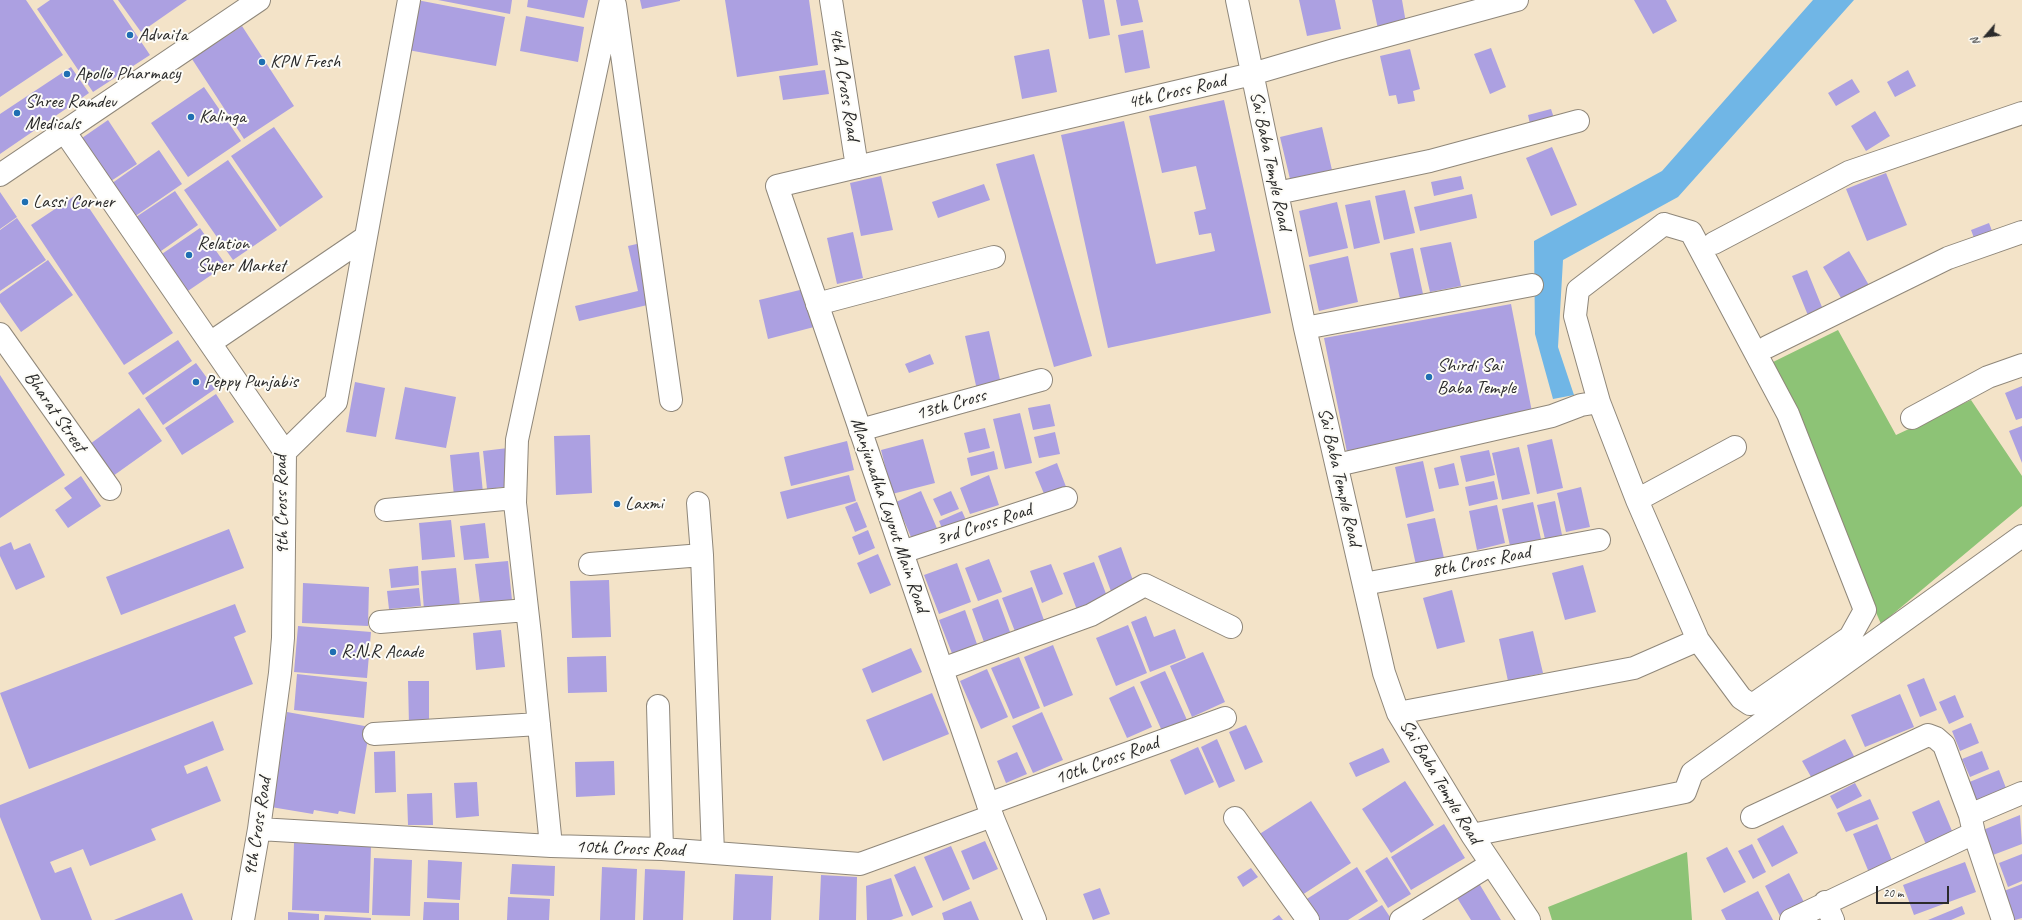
<!DOCTYPE html>
<style>
body{margin:0}
#map{position:relative;width:2022px;height:920px;overflow:hidden;background:#f3e3c8;font-family:Caveat,sans-serif}
canvas{display:block}
.north{position:absolute;left:1966px;top:16px;width:40px;height:40px;-webkit-text-stroke:3px #fdfcf7;paint-order:stroke;rotate:242deg;font-size:11px;font-weight:700;line-height:16px;text-align:center;color:#2b2b2b}
.north::after{content:'';display:block;margin:auto;width:14px;height:18px;background:#2b2b2b;clip-path:polygon(50% 0,100% 100%,50% 72%,0 100%)}
.scale{position:absolute;left:1876px;top:886px;width:73px;height:18px;box-sizing:border-box;border:2px solid #2b2b2b;border-top:0;padding-left:5px;font-size:12px;line-height:14px;white-space:nowrap;color:#2b2b2b;-webkit-text-stroke:3px #fdfcf7;paint-order:stroke}
</style>
<div id="map">
<canvas width="2022" height="920"></canvas>
<div class="north">N</div>
<div class="scale">20 m</div>
</div>
<script>
const ctx = document.querySelector('canvas').getContext('2d');
ctx.lineJoin = 'round';
function fill(path, color) { ctx.fillStyle = color; ctx.fill(path, 'evenodd'); }
const toPath = rows => new Path2D(rows.map(r => 'M' + r).join(''));
function stroke(path, color, width, dash) { ctx.strokeStyle = color; ctx.lineWidth = width; ctx.lineCap = dash ? 'butt' : 'round'; ctx.setLineDash(dash || []); ctx.stroke(path); }
function write(font, color, halo, rows, align = 'center') {
  ctx.font = font + ' Caveat,sans-serif'; ctx.lineWidth = 4; ctx.setLineDash([]); ctx.textBaseline = 'middle'; ctx.strokeStyle = halo; ctx.fillStyle = color; for (const [text, x, y, turn = 0] of rows) {
    ctx.save(); ctx.translate(x, y); ctx.rotate((+turn || 0) * Math.PI / 180); ctx.textAlign = isNaN(turn) ? turn : align; if (halo) ctx.strokeText(text, 0, 0); ctx.fillText(text, 0, 0); ctx.restore();
  }
}
fill(toPath([
 [1838,330,1896,435,1971,400,2022,476,2022,506,1881,624,1769,364],
 [1687,852,1692,920,1552,920,1548,907]
]), '#8dc376');
fill(toPath([
 [1813,0,1854,0,1678,197,1563,260,1558,347,1574,395,1553,399,1535,334,1534,241,1662,171]
]), '#70b6e6');
fill(toPath([
 [0,0,26,0,63,55,0,97],
 [50,0,113,0,150,55,93,92,37,9],
 [118,0,187,0,141,32],
 [417,0,505,17,496,66,408,50],
 [438,0,512,0,510,14],
 [528,0,588,0,584,18,527,7],
 [640,0,680,0,680,1,642,9],
 [725,0,809,0,818,65,737,77],
 [1082,0,1104,0,1110,35,1089,39],
 [1116,0,1138,0,1143,22,1121,26],
 [1299,0,1335,0,1341,29,1307,36],
 [1372,0,1402,0,1406,23,1378,29],
 [1634,0,1666,0,1677,21,1653,34],
 [526,16,584,27,578,62,520,51],
 [242,26,294,106,244,139,192,59],
 [1143,30,1150,68,1125,73,1118,35],
 [1491,48,1506,87,1490,94,1474,54],
 [1049,49,1057,92,1022,99,1014,56],
 [1410,49,1420,89,1413,91,1415,101,1398,104,1396,95,1389,96,1380,56],
 [71,67,89,93,0,154,0,114],
 [825,70,829,94,783,100,779,76],
 [1908,70,1916,86,1895,97,1887,82],
 [1852,79,1860,92,1836,106,1828,93],
 [204,87,241,141,188,177,151,123],
 [1224,100,1271,313,1108,348,1061,135,1124,121,1156,264,1215,251,1211,233,1199,235,1194,212,1206,209,1196,166,1162,173,1149,116],
 [1551,109,1554,118,1530,124,1528,115],
 [1875,111,1890,136,1866,151,1851,126],
 [108,120,137,164,111,181,82,138],
 [274,127,323,197,280,227,231,156],
 [1322,127,1332,170,1290,179,1280,137],
 [1552,147,1577,205,1551,216,1526,158],
 [159,150,182,184,131,219,108,186],
 [1034,154,1092,356,1054,367,996,164],
 [228,160,277,230,233,260,184,190],
 [1886,173,1907,225,1867,241,1846,189],
 [881,176,893,230,861,236,850,183],
 [1461,176,1464,189,1434,196,1431,182],
 [984,184,990,200,938,218,932,202],
 [1405,190,1415,233,1384,240,1375,196],
 [175,191,198,225,154,256,130,221],
 [0,192,17,217,0,229],
 [79,193,173,333,124,365,31,225],
 [1472,194,1477,218,1420,231,1414,207],
 [1370,200,1380,243,1354,249,1345,205],
 [1337,202,1348,248,1309,257,1299,211],
 [17,218,46,260,0,291,0,230],
 [1989,223,1994,236,1976,243,1971,230],
 [200,228,226,265,182,295,156,258],
 [853,232,863,278,837,284,827,238],
 [1451,242,1461,286,1430,292,1420,248],
 [641,243,656,303,579,321,575,306,638,291,628,246],
 [1413,248,1423,294,1400,299,1390,253],
 [1849,251,1870,287,1844,303,1823,267],
 [1348,256,1358,302,1319,311,1309,265],
 [48,260,73,295,21,332,0,302,0,294],
 [1807,270,1824,312,1809,318,1792,276],
 [804,289,814,327,768,339,759,300],
 [1511,304,1533,417,1348,457,1324,338],
 [989,331,1001,384,977,390,965,336],
 [178,340,192,361,143,395,128,373],
 [930,354,934,364,909,373,905,364],
 [196,363,215,389,163,425,145,398],
 [0,375,65,475,0,518],
 [355,382,385,388,376,437,346,432],
 [2022,386,2022,418,2016,420,2005,393],
 [405,387,456,397,446,448,395,439],
 [216,394,234,422,182,455,165,428],
 [1050,404,1055,426,1033,430,1028,408],
 [139,408,162,441,113,476,90,444],
 [1020,413,1032,463,1005,469,993,419],
 [2022,426,2022,463,2009,431],
 [985,428,990,448,969,453,964,433],
 [1055,432,1060,454,1039,458,1034,437],
 [590,435,592,493,556,495,554,436],
 [923,439,935,483,892,494,881,450],
 [1552,439,1563,488,1537,494,1527,445],
 [847,441,854,470,791,486,784,457],
 [1519,447,1530,494,1502,500,1492,453],
 [508,448,512,486,487,489,483,451],
 [1489,450,1495,475,1466,482,1460,456],
 [994,451,998,469,971,476,967,458],
 [479,452,483,493,454,496,450,455],
 [1423,461,1434,511,1406,518,1395,467],
 [1057,463,1068,492,1047,501,1035,472],
 [1454,463,1459,485,1439,489,1434,468],
 [849,475,856,501,787,519,780,492],
 [989,475,999,505,970,514,960,488],
 [81,476,101,506,68,528,55,510,72,498,64,488],
 [1494,481,1498,499,1469,506,1465,487],
 [1581,487,1590,527,1566,532,1557,493],
 [921,491,939,533,914,544,896,502],
 [951,491,959,509,941,516,933,499],
 [1555,501,1562,535,1545,539,1537,505],
 [857,502,867,527,855,532,845,507],
 [1533,502,1541,539,1510,546,1502,509],
 [1497,505,1505,543,1477,550,1469,511],
 [962,511,969,527,945,536,939,521],
 [1435,518,1444,558,1416,565,1407,524],
 [451,520,455,557,422,560,419,523],
 [485,523,489,558,464,560,460,526],
 [229,529,244,568,121,615,106,577],
 [868,530,875,548,859,555,852,537],
 [11,542,14,550,30,543,45,577,16,590,0,556,0,547],
 [1121,547,1135,586,1112,594,1098,556],
 [878,554,891,585,870,594,857,563],
 [989,559,1002,592,978,601,965,568],
 [508,561,512,600,480,603,475,564],
 [1094,562,1108,599,1077,610,1063,573],
 [957,563,971,602,939,614,924,575],
 [1051,564,1063,594,1042,603,1030,571],
 [1583,565,1596,612,1565,620,1552,573],
 [418,566,419,585,391,588,389,569],
 [456,568,460,606,424,610,421,571],
 [609,580,611,637,572,638,570,581],
 [303,583,369,587,368,626,302,623],
 [1032,587,1045,623,1016,634,1002,598],
 [419,588,421,606,389,609,387,591],
 [1452,590,1465,642,1437,649,1423,598],
 [998,599,1010,632,984,642,972,609],
 [235,604,246,632,234,637,253,684,29,769,0,693],
 [965,610,978,647,953,656,939,620],
 [1146,616,1154,637,1175,629,1186,658,1150,672,1131,622],
 [1128,625,1147,673,1116,686,1096,638],
 [298,626,371,632,367,678,294,672],
 [501,630,505,667,476,670,473,633],
 [1533,631,1543,673,1508,681,1499,639],
 [1053,645,1073,695,1044,707,1024,657],
 [911,648,922,672,872,693,862,669],
 [1203,652,1225,702,1192,717,1170,666],
 [606,656,607,692,568,693,567,657],
 [1019,657,1040,708,1013,719,991,668],
 [987,669,1008,717,981,729,960,681],
 [1165,671,1187,720,1162,731,1140,682],
 [297,674,367,682,364,718,294,710],
 [1924,678,1937,710,1920,717,1907,685],
 [408,681,429,681,429,725,409,725],
 [1134,686,1152,727,1127,738,1109,698],
 [932,693,949,734,883,761,866,720],
 [1900,694,1914,727,1865,747,1851,715],
 [1955,695,1964,717,1949,724,1939,702],
 [287,712,370,727,355,814,339,811,338,814,314,810,313,814,271,807],
 [1042,712,1063,760,1033,773,1012,726],
 [213,721,224,750,184,766,187,774,207,766,221,801,151,829,156,840,90,866,83,849,50,862,55,873,71,867,92,920,41,920,0,817,0,805],
 [1971,723,1979,743,1960,751,1952,731],
 [1246,725,1263,762,1245,770,1229,732],
 [1217,739,1235,781,1219,788,1201,747],
 [1845,739,1856,760,1814,782,1802,761],
 [1198,747,1214,782,1185,795,1170,760],
 [1383,748,1390,762,1356,777,1349,763],
 [395,751,396,792,375,793,374,752],
 [1982,751,1989,769,1970,777,1962,759],
 [1017,752,1027,774,1006,783,997,761],
 [614,761,615,795,576,797,575,762],
 [1999,770,2006,788,1975,801,1967,783],
 [1405,781,1434,825,1391,853,1362,809],
 [477,782,479,816,456,818,454,783],
 [1855,783,1862,796,1837,809,1830,796],
 [432,793,433,825,408,825,407,794],
 [1870,799,1879,819,1846,832,1837,813],
 [1939,800,1955,838,1928,849,1912,812],
 [1311,801,1351,863,1299,897,1258,835],
 [2020,815,2022,844,1993,855,1983,830],
 [1444,824,1465,858,1411,890,1391,857],
 [1877,824,1894,865,1870,875,1853,834],
 [1783,825,1798,853,1772,867,1757,839],
 [985,841,998,869,973,880,961,851],
 [294,843,371,846,369,913,292,910],
 [1752,844,1766,872,1753,879,1738,851],
 [951,846,970,889,943,901,924,857],
 [1727,847,1746,882,1724,893,1706,858],
 [2022,854,2022,881,2008,887,1999,863],
 [1387,857,1411,894,1388,908,1365,871],
 [374,858,412,860,410,916,372,915],
 [428,860,462,862,460,900,427,898],
 [1965,862,1976,892,1914,915,1903,885],
 [512,864,555,866,554,896,510,894],
 [915,866,933,907,912,916,894,875],
 [602,867,637,869,635,920,600,920],
 [1357,867,1378,901,1348,920,1313,920,1302,902],
 [1251,868,1258,877,1243,887,1237,877],
 [645,869,685,871,683,920,643,920],
 [1789,873,1808,910,1782,920,1765,886],
 [735,874,773,876,771,920,733,920],
 [821,875,857,877,856,920,819,920],
 [891,878,903,916,891,920,867,920,866,886],
 [1477,880,1501,920,1471,920,1454,893],
 [2022,884,2022,918,2015,920,2004,891],
 [1100,888,1110,914,1093,920,1083,894],
 [1758,891,1773,920,1726,920,1721,910],
 [182,893,193,920,114,920],
 [508,897,550,899,549,920,507,920],
 [971,901,979,920,944,920,942,913],
 [424,902,459,903,459,920,423,920],
 [1382,905,1392,920,1358,920],
 [1962,906,1965,914,1951,920,1928,920],
 [288,912,319,914,319,920,288,920],
 [325,915,371,918,371,920,324,920],
 [1279,915,1283,920,1272,920]
]), '#aca0e1');
const minor = toPath([
 [1237,0,1305,328,1384,673,1398,713,1472,835,1529,920],
 [615,5,671,400],
 [64,131,285,452,283,638,280,673,259,829,243,920],
 [857,167,1252,74,1334,50,1517,0],
 [1277,193,1430,161,1578,121],
 [1664,224,1691,232,1788,414,1865,610,1850,637,1755,703,1750,704,1741,698,1698,640,1637,500,1599,402,1575,316,1578,290,1664,224],
 [1714,243,1849,172,2022,113],
 [817,304,994,257],
 [1305,328,1532,285],
 [0,334,110,489],
 [210,343,366,237],
 [1767,347,1948,258,2022,232],
 [1912,418,1988,377,2022,365],
 [860,430,1041,380],
 [285,452,336,402,409,0],
 [1337,465,1552,416,1581,405,1599,402],
 [1637,500,1735,447],
 [698,503,702,555,713,853],
 [386,510,515,498],
 [902,552,1066,498],
 [590,564,702,555],
 [1364,584,1599,540],
 [380,622,527,610],
 [942,669,1091,615,1145,585,1231,627],
 [658,706,662,849],
 [1398,713,1634,668,1698,640],
 [374,734,539,724],
 [988,804,1225,718],
 [1752,817,1928,735,1936,738,1944,745,1970,815],
 [1235,818,1308,920],
 [259,829,551,846,662,849,860,864,992,816],
 [1472,835,1685,792,1692,773,2022,536],
 [551,846,530,635,515,503,517,440,611,0],
 [1825,902,1833,920],
 [1401,920,1491,864],
 [1791,920,1974,833],
 [2003,920,1974,833,1970,815,2022,793]
]);
const tertiary = toPath([
 [831,0,857,167,777,186,992,816,1035,920],
 [0,175,259,0]
]);
stroke(minor, '#8f877a', 24);
stroke(tertiary, '#8f877a', 24);
stroke(minor, '#fff', 22);
stroke(tertiary, '#fff', 22);
for (const [x, y, r, color] of [
 [130,35,4,"#1f6fb2"],
 [262,62,4,"#1f6fb2"],
 [67,74,4,"#1f6fb2"],
 [17,113,4,"#1f6fb2"],
 [191,117,4,"#1f6fb2"],
 [25,202,4,"#1f6fb2"],
 [189,255,4,"#1f6fb2"],
 [1429,377,4,"#1f6fb2"],
 [196,382,4,"#1f6fb2"],
 [617,504,4,"#1f6fb2"],
 [333,652,4,"#1f6fb2"]
]) { const dot = new Path2D(); dot.arc(x, y, r, 0, 2 * Math.PI); ctx.fillStyle = color; ctx.fill(dot); stroke(dot, '#fdfcf7', 1.5); }
write('19px', '#2b2b2b', '#fdfcf7', [
 ["Advaita",138,35],
 ["KPN Fresh",270,62],
 ["Apollo Pharmacy",75,74],
 ["Shree Ramdev",25,102],
 ["Medicals",25,124],
 ["Kalinga",199,117],
 ["Lassi Corner",33,202],
 ["Relation",197,244],
 ["Super Market",197,266],
 ["Shirdi Sai",1437,366],
 ["Baba Temple",1437,388],
 ["Peppy Punjabis",204,382],
 ["Laxmi",625,504],
 ["R.N.R Acade",341,652]
], 'left');
write('19px', '#2b2b2b', '#fdfcf7', [
 ["4th A Cross Road",844,84,81],
 ["4th Cross Road",1177,92,-13],
 ["Sai Baba Temple Road",1270,161,78],
 ["13th Cross",951,405,-16],
 ["Bharat Street",55,412,55],
 ["Sai Baba Temple Road",1339,477,77],
 ["9th Cross Road",282,505,-91],
 ["Manjunadha Layout Main Road",889,515,71],
 ["3rd Cross Road",984,525,-18],
 ["8th Cross Road",1481,562,-11],
 ["10th Cross Road",1107,761,-20],
 ["Sai Baba Temple Road",1440,782,59],
 ["9th Cross Road",258,827,-81],
 ["10th Cross Road",630,849,2]
]);
</script>
